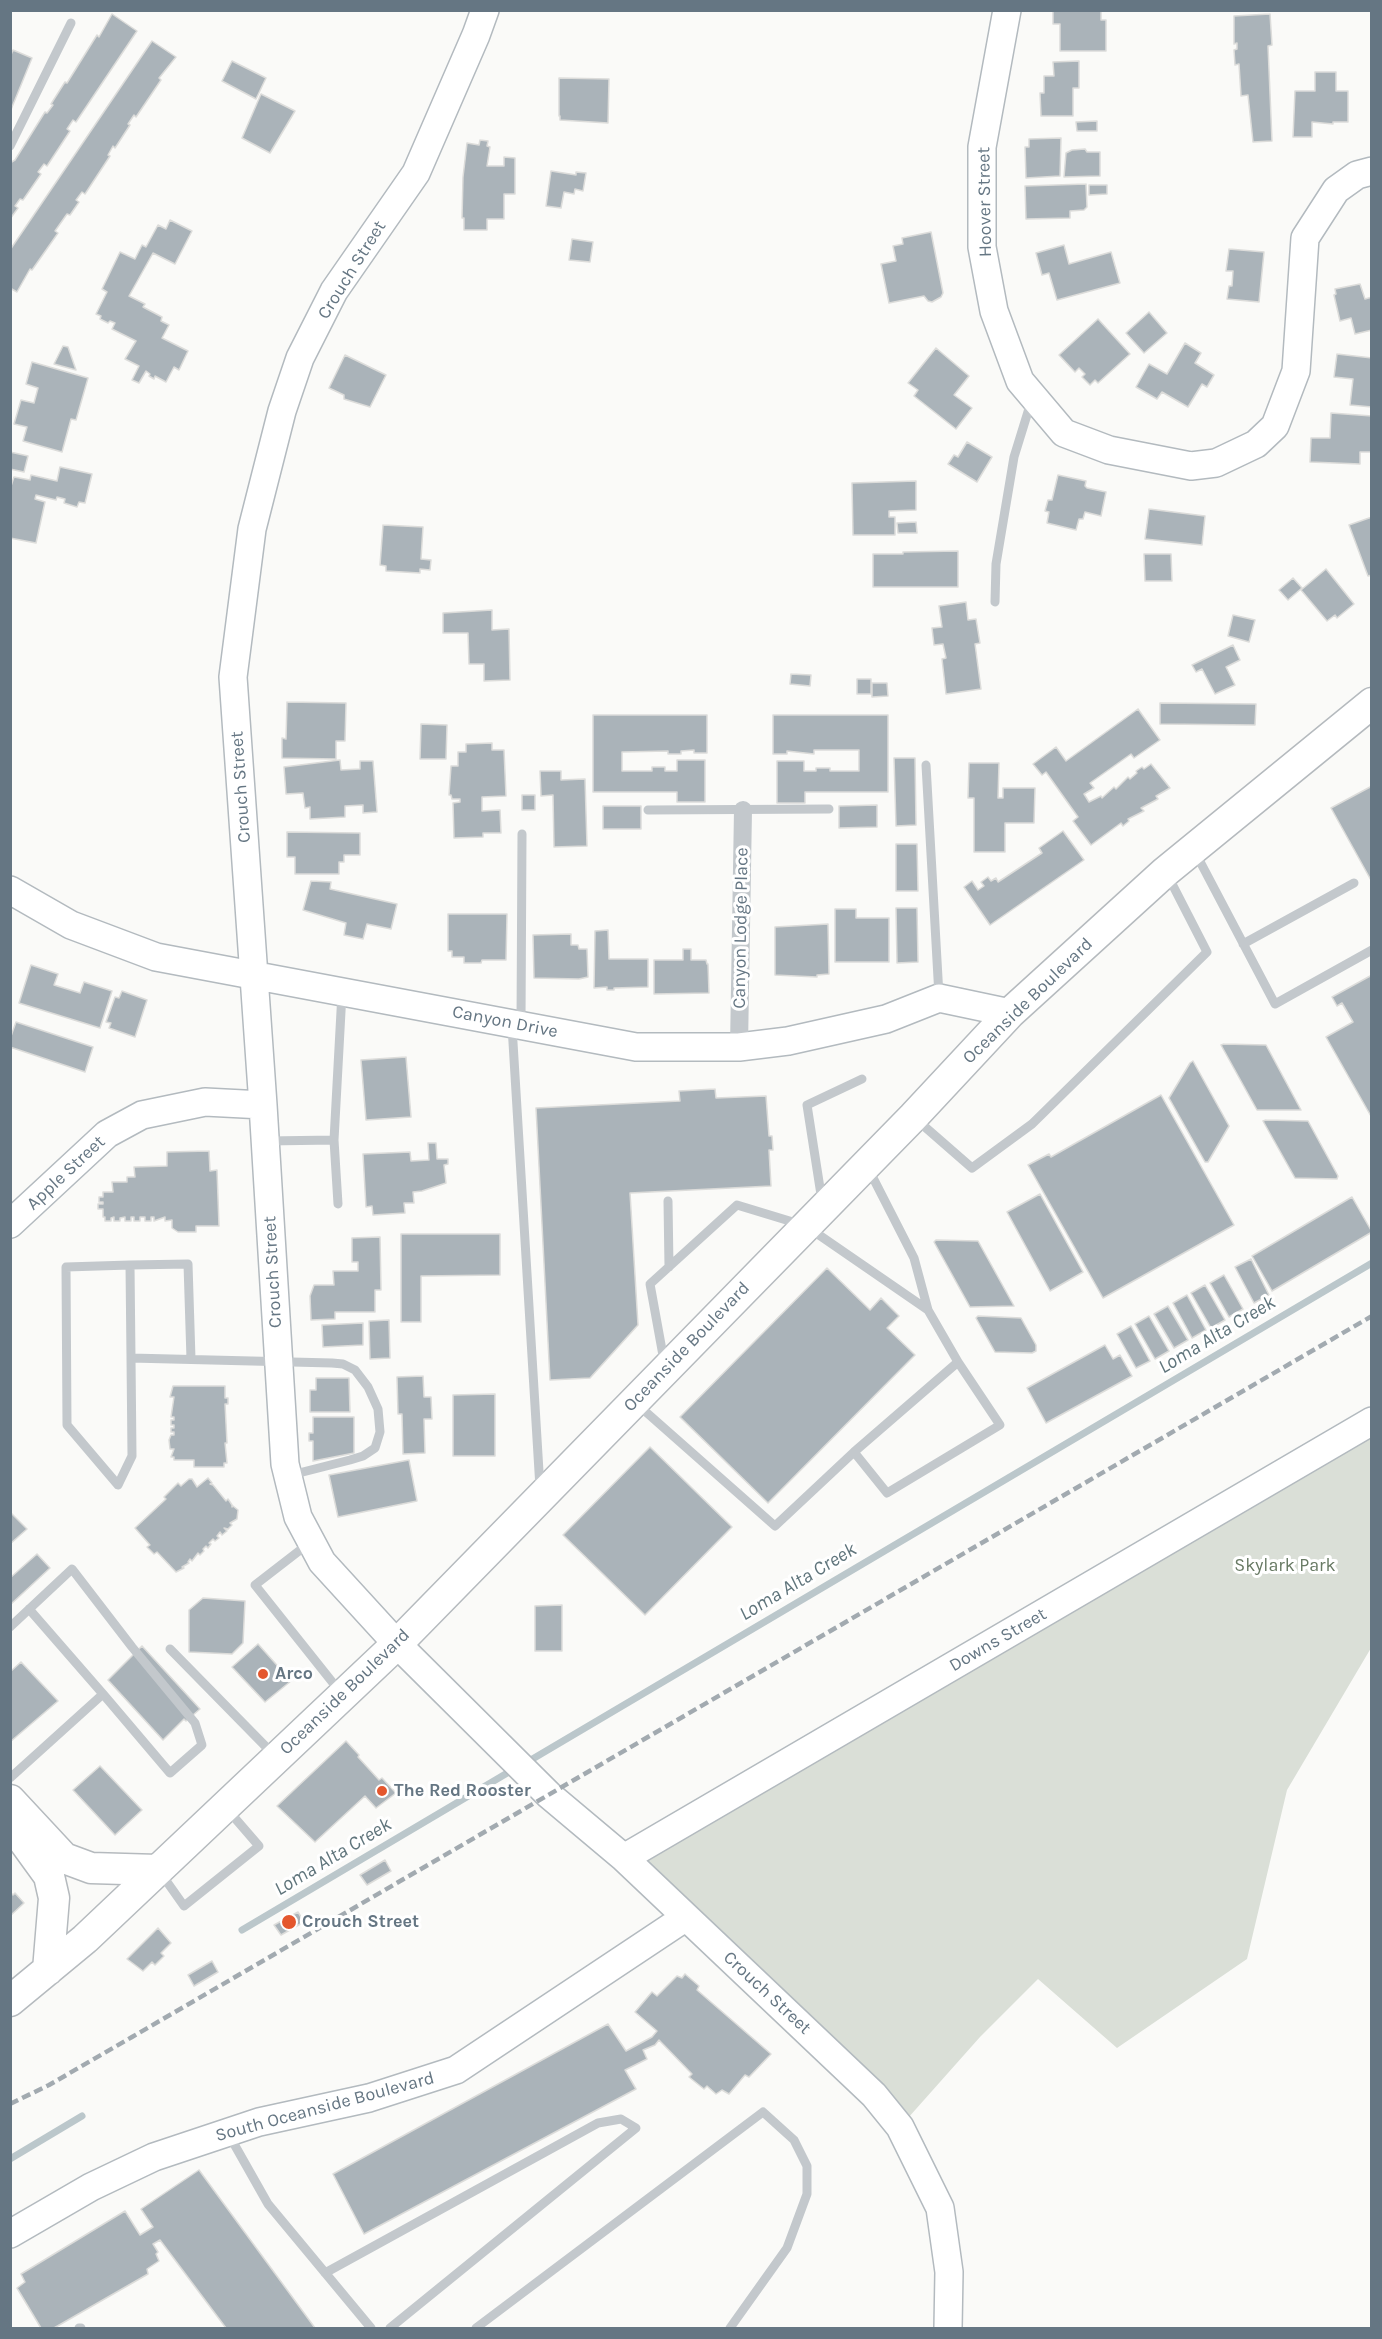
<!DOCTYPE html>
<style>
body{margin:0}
#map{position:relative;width:1382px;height:2339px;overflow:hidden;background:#fafaf8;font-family:Karla,sans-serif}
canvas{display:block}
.frame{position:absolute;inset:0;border:12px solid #657683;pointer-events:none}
</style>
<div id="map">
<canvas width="1382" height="2339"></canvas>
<div class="frame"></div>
</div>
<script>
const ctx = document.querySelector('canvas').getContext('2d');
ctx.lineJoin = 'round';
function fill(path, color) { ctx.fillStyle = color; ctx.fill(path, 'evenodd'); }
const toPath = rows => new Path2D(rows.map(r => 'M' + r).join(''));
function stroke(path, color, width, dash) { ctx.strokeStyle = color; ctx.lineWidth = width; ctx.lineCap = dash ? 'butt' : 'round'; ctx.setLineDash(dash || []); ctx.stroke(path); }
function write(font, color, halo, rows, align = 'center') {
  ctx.font = font + ' Karla,sans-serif'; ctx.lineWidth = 6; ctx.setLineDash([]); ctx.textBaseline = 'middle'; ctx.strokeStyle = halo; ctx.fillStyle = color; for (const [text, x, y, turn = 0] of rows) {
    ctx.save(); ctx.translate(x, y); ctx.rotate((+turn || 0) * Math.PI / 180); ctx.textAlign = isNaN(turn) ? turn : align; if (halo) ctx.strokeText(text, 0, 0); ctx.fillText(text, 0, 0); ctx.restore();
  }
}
fill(toPath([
 [1371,1421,1371,1648,1287,1790,1247,1959,1117,2048,1038,1979,980,2037,900,2127,624,1858]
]), '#dadfd7');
stroke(toPath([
 [524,1764,1372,1263],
 [242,1930,514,1769],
 [10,2159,82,2116]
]), '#bbc7cb', 7);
const building = toPath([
 [1053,10,1101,10,1101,20,1106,20,1106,51,1060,51,1060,24,1053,24,1053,10],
 [112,14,137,31,76,122,73,120,67,129,70,131,47,166,44,164,38,172,41,174,23,200,20,199,15,206,18,208,10,219,10,163,15,160,45,112,47,113,53,105,51,104,65,82,67,83,97,35,99,37,112,14],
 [1270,14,1272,45,1268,46,1272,141,1253,142,1248,95,1241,96,1239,64,1235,65,1234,50,1237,49,1237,43,1234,44,1234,16,1270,14],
 [152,41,176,57,159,78,161,80,136,117,134,115,128,124,130,125,115,148,113,146,108,155,110,156,85,194,82,192,76,200,79,202,70,215,67,214,55,231,58,233,32,270,30,269,17,292,10,288,10,250,152,41],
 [13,50,32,58,10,112,10,57,13,50],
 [232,61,266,78,256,99,222,81,232,61],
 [1079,61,1079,88,1073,88,1073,116,1041,116,1040,93,1044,93,1044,76,1054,76,1053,62,1079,61],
 [1315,72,1336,72,1336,91,1348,91,1348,122,1333,122,1333,124,1312,122,1312,137,1293,137,1295,91,1315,91,1315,72],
 [559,78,609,79,608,123,560,120,560,116,559,116,559,78],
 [261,94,295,111,270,153,242,138,261,94],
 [1097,121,1097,131,1077,131,1076,122,1097,121],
 [1061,138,1060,176,1026,178,1025,147,1029,147,1029,139,1061,138],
 [480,140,488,141,487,146,490,147,487,166,504,166,504,157,515,158,515,194,504,194,504,219,487,219,487,230,464,230,464,218,462,218,463,177,467,143,479,145,480,140],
 [1085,149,1087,152,1100,152,1100,176,1064,177,1066,153,1072,150,1085,149],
 [551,171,576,175,576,172,586,173,583,191,575,189,574,194,564,192,561,208,546,206,551,171],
 [1086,184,1087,207,1084,210,1070,211,1070,218,1026,219,1025,186,1086,184],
 [1089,185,1107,185,1107,194,1089,195,1089,185],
 [170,220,192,231,175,264,153,253,129,296,145,304,143,307,162,317,161,321,169,325,162,338,188,351,179,370,174,367,166,382,155,376,154,379,149,376,150,374,146,371,139,383,132,380,139,366,125,359,136,341,112,329,115,323,110,321,108,323,100,319,101,316,96,314,107,292,102,289,120,252,135,259,142,245,146,247,158,225,166,229,170,220],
 [931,232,943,293,941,297,932,302,928,301,924,296,889,303,881,264,896,261,893,246,903,244,902,238,931,232],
 [572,239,593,242,590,262,569,260,572,239],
 [1064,245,1069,264,1111,252,1120,283,1057,300,1049,273,1042,275,1036,253,1064,245],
 [1229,249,1264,252,1259,302,1227,299,1229,286,1232,286,1233,271,1226,271,1229,249],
 [1360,284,1365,299,1372,297,1372,330,1355,334,1351,318,1340,321,1334,295,1336,294,1335,289,1360,284],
 [1149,312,1167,333,1144,353,1126,333,1149,312],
 [1098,319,1130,354,1098,383,1095,380,1090,385,1082,377,1085,374,1079,368,1075,372,1059,355,1098,319],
 [1185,343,1201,353,1195,363,1214,375,1207,387,1202,384,1188,407,1162,392,1157,399,1136,387,1149,364,1167,374,1185,343],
 [63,346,68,347,76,370,54,364,63,346],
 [936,348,969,376,954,395,972,408,956,429,914,396,918,390,908,383,936,348],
 [1337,354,1372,358,1372,407,1350,405,1353,379,1334,377,1337,354],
 [345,355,386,375,370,407,344,399,344,395,329,388,345,355],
 [32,362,88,378,76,420,71,419,62,452,23,441,27,427,14,424,21,400,34,403,38,388,26,384,32,362],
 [1331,413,1372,416,1371,452,1360,452,1360,464,1310,462,1311,438,1330,438,1331,413],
 [967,442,992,457,977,482,948,464,954,455,958,457,967,442],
 [10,452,28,456,24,472,10,469,10,452],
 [60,467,92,474,85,503,79,502,77,507,64,503,65,499,57,497,56,500,36,495,35,499,45,502,36,543,10,538,10,489,14,477,30,480,31,475,57,481,60,467],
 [1058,475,1086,481,1085,486,1087,488,1106,492,1101,516,1085,512,1083,519,1079,519,1076,530,1047,523,1049,512,1045,511,1048,500,1052,500,1058,475],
 [916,481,916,510,889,511,889,517,895,517,895,535,853,535,852,483,916,481],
 [1149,509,1205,516,1202,545,1145,539,1149,509],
 [1372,517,1372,575,1368,576,1349,525,1372,517],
 [916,522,917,533,898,533,897,523,916,522],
 [383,525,423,527,421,559,431,560,430,570,420,569,420,573,386,571,386,566,380,565,383,525],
 [958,551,958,587,873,587,873,554,903,554,903,552,958,551],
 [1144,554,1171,554,1172,581,1145,581,1144,554],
 [1326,569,1354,604,1337,618,1335,615,1327,621,1301,590,1326,569],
 [1293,578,1302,588,1288,600,1279,590,1293,578],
 [966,602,968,620,976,619,980,643,975,644,981,689,946,694,942,659,946,658,943,644,934,645,932,628,942,627,939,606,966,602],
 [492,610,492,630,509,629,510,680,484,681,484,664,469,664,468,633,443,633,443,613,492,610],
 [1233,615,1255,620,1249,642,1228,636,1233,615],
 [1233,645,1240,660,1226,667,1235,685,1215,694,1202,669,1196,672,1192,665,1233,645],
 [791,674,811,675,810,686,790,684,791,674],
 [857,679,871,679,871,694,857,694,857,679],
 [872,683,887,683,888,696,872,697,872,683],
 [287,702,346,703,345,741,336,741,336,759,282,758,282,738,286,739,287,702],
 [1160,703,1256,704,1255,725,1160,724,1160,703],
 [1138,709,1160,740,1134,758,1131,754,1090,783,1094,788,1084,794,1089,802,1101,796,1102,798,1114,787,1116,789,1128,777,1130,779,1137,773,1136,771,1142,767,1144,769,1151,764,1170,788,1156,796,1158,799,1141,808,1144,811,1128,819,1129,821,1123,826,1121,823,1091,845,1073,821,1078,817,1046,772,1042,775,1033,764,1056,747,1066,761,1138,709],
 [593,715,707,715,707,753,694,753,694,750,681,751,681,754,668,754,668,751,622,752,622,771,652,771,652,767,665,767,665,771,677,771,677,760,705,760,705,802,677,802,677,792,593,792,593,715],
 [773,715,888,715,888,792,805,792,805,803,777,803,777,761,804,761,804,771,816,771,816,768,830,768,830,771,859,771,859,750,814,750,814,754,787,751,787,754,773,754,773,715],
 [421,724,447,725,446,759,420,759,421,724],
 [492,743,492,750,504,750,506,796,482,797,482,811,500,810,501,833,483,833,483,837,454,838,453,803,460,802,460,799,452,799,451,795,449,795,451,766,458,766,458,752,466,752,466,744,492,743],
 [894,758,915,758,916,825,896,826,894,758],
 [340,760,341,770,360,769,360,761,373,761,377,812,363,813,363,805,345,806,345,817,310,819,310,807,305,808,303,793,286,794,284,767,340,760],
 [969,763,999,763,998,798,1003,798,1003,788,1035,788,1034,823,1005,823,1005,852,974,852,974,798,968,798,969,763],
 [540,771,561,771,561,780,585,779,587,846,554,847,553,795,541,796,540,771],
 [1372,786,1372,882,1331,808,1372,786],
 [522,795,535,795,535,810,522,810,522,795],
 [877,805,877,827,839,828,839,806,877,805],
 [603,806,641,806,641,829,603,829,603,806],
 [1063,831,1084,860,990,925,964,887,972,881,978,890,984,886,981,882,988,877,991,881,996,878,998,882,1042,853,1039,848,1063,831],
 [287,832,360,833,360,855,344,855,344,862,339,862,339,874,295,874,295,857,287,857,287,832],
 [896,844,917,844,918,891,896,891,896,844],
 [311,881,331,882,330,889,397,904,391,929,367,924,363,939,344,935,346,923,303,910,311,881],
 [896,908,917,908,918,962,897,963,896,908],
 [835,909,856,909,856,918,889,918,889,962,835,962,835,909],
 [448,914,507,914,506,960,482,960,481,963,464,963,464,957,452,957,452,951,448,951,448,914],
 [828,924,829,974,817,975,817,977,775,975,775,927,828,924],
 [608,930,609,959,648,959,648,987,614,988,614,990,607,990,607,987,594,988,595,931,608,930],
 [571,934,571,945,578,945,579,949,587,949,588,977,579,979,534,978,533,935,571,934],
 [683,949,691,949,691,960,706,960,707,964,708,964,709,993,654,994,654,960,683,960,683,949],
 [31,965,58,974,54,985,80,993,84,982,112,991,100,1028,19,1003,31,965],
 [1372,975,1372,1118,1326,1037,1353,1022,1342,1003,1337,1006,1332,997,1372,975],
 [122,991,147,1000,135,1037,109,1028,111,1023,106,1022,115,997,119,998,122,991],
 [16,1022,93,1047,85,1072,10,1047,10,1039,16,1022],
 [1224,1044,1266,1045,1301,1110,1257,1110,1221,1045,1224,1044],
 [406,1057,411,1117,366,1120,361,1060,406,1057],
 [1193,1061,1229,1126,1208,1162,1205,1162,1169,1098,1190,1063,1193,1061],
 [715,1089,716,1098,766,1096,769,1136,772,1136,773,1150,769,1150,771,1186,630,1193,638,1325,590,1378,550,1380,536,1108,680,1101,679,1091,715,1089],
 [1161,1095,1234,1225,1103,1298,1028,1165,1049,1154,1051,1157,1161,1095],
 [1266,1120,1308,1121,1338,1176,1337,1179,1295,1178,1263,1121,1266,1120],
 [428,1143,436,1143,437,1159,448,1159,448,1164,444,1165,446,1183,422,1191,413,1192,414,1203,404,1203,405,1213,373,1215,372,1206,366,1207,363,1154,410,1152,411,1161,429,1160,428,1143],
 [209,1151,210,1171,217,1170,219,1226,196,1226,196,1232,178,1232,172,1228,172,1220,165,1221,165,1217,154,1221,154,1217,151,1217,151,1221,145,1221,145,1217,140,1217,140,1221,134,1221,134,1217,131,1217,131,1221,125,1221,125,1217,120,1218,120,1221,114,1221,114,1217,111,1218,111,1221,105,1221,105,1217,103,1217,103,1209,98,1209,98,1204,103,1204,103,1202,99,1202,99,1197,103,1197,103,1192,113,1192,112,1182,127,1182,127,1177,135,1177,134,1167,167,1166,167,1152,209,1151],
 [1040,1194,1083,1272,1050,1291,1007,1212,1040,1194],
 [1352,1197,1372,1232,1272,1291,1252,1256,1352,1197],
 [401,1234,500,1234,500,1275,421,1276,421,1322,401,1322,401,1234],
 [380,1237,381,1290,375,1290,375,1312,335,1312,335,1319,311,1320,310,1296,314,1285,334,1285,333,1271,358,1271,358,1262,352,1262,352,1238,380,1237],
 [936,1240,978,1241,1014,1306,970,1307,934,1242,936,1240],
 [1251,1259,1269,1295,1254,1303,1235,1267,1251,1259],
 [827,1268,870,1310,881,1298,899,1316,887,1328,915,1355,768,1503,680,1417,827,1268],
 [1224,1275,1243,1309,1229,1317,1210,1283,1224,1275],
 [1205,1285,1225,1320,1211,1328,1191,1293,1205,1285],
 [1187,1295,1206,1330,1192,1338,1173,1303,1187,1295],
 [1168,1306,1188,1340,1174,1348,1154,1314,1168,1306],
 [978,1316,1021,1318,1036,1345,1036,1351,1032,1353,995,1352,976,1318,978,1316],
 [1149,1316,1169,1351,1155,1359,1135,1324,1149,1316],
 [389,1320,390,1358,370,1359,369,1321,389,1320],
 [363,1323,363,1345,323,1347,322,1325,363,1323],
 [1131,1326,1150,1361,1136,1368,1117,1334,1131,1326],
 [1105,1345,1113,1359,1120,1355,1132,1376,1046,1423,1027,1388,1105,1345],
 [423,1376,424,1397,431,1397,432,1419,424,1419,425,1453,403,1454,402,1414,398,1414,397,1377,423,1376],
 [316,1378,349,1378,350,1412,310,1412,310,1390,316,1390,316,1378],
 [173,1386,225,1386,225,1398,228,1398,228,1404,225,1404,227,1443,225,1443,227,1463,224,1463,224,1467,194,1467,194,1460,174,1460,174,1457,171,1457,174,1449,170,1449,169,1440,171,1435,174,1435,174,1432,171,1432,171,1428,174,1428,174,1425,171,1425,171,1420,174,1420,174,1417,171,1417,174,1397,170,1397,173,1386],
 [495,1394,495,1456,453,1456,453,1395,495,1394],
 [313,1417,354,1417,354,1453,313,1461,313,1441,309,1441,309,1433,313,1433,313,1417],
 [650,1447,732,1527,645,1615,563,1535,650,1447],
 [409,1460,417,1501,338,1517,329,1475,409,1460],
 [208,1478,212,1483,210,1484,213,1485,226,1501,228,1499,232,1505,232,1507,233,1506,238,1510,237,1519,230,1523,232,1525,228,1529,224,1528,227,1531,222,1535,220,1532,217,1536,219,1538,215,1541,213,1539,209,1543,211,1544,208,1548,206,1546,203,1549,204,1551,200,1555,198,1553,192,1561,190,1559,188,1562,189,1563,182,1567,184,1568,176,1572,157,1552,154,1554,147,1547,150,1545,135,1528,166,1499,164,1497,178,1483,181,1486,189,1479,192,1479,197,1487,208,1478],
 [10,1512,27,1529,10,1544,10,1512],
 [37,1554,50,1568,10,1605,10,1578,37,1554],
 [203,1598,245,1601,243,1643,232,1654,189,1652,189,1610,203,1598],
 [562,1605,562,1651,535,1651,535,1606,562,1605],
 [258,1644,291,1681,265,1702,232,1667,258,1644],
 [142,1646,200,1709,186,1721,184,1719,163,1740,108,1680,142,1646],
 [21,1662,58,1701,10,1742,10,1672,21,1662],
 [346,1741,359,1755,358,1757,379,1780,382,1778,396,1793,376,1808,365,1796,315,1842,277,1806,346,1741],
 [100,1766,142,1810,115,1835,73,1790,100,1766],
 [385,1860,391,1871,367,1885,360,1875,385,1860],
 [10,1892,13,1895,15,1893,24,1903,10,1916,10,1892],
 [298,1912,304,1922,281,1935,274,1925,298,1912],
 [158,1928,171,1943,161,1953,164,1956,155,1965,152,1962,143,1971,127,1959,158,1928],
 [212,1961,218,1972,194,1986,188,1975,212,1961],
 [685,1974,699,1986,697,1990,771,2054,749,2077,745,2075,729,2094,722,2090,716,2094,707,2086,704,2089,689,2077,692,2074,659,2040,655,2045,643,2050,647,2059,625,2070,636,2089,364,2234,333,2174,608,2024,626,2051,652,2037,657,2031,635,2012,652,1992,657,1996,677,1976,682,1978,685,1974],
 [199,2170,315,2328,226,2328,160,2240,153,2244,158,2252,156,2254,159,2261,147,2269,148,2274,54,2328,41,2328,17,2288,25,2282,21,2274,125,2211,140,2235,153,2227,141,2209,199,2170]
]);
fill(building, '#aab3b9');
stroke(building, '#dcdcda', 1.5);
const secondary = toPath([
 [485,10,476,35,416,173,334,291,300,358,282,411,252,529,233,677,263,1105,285,1464,298,1517,322,1562,397,1644,549,1795,624,1858,874,2095,900,2127,940,2208,949,2272,948,2328],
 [1007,10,982,147,982,247,994,311,1020,381,1064,433,1109,450,1191,466,1216,463,1256,444,1275,426,1296,371,1305,238,1336,190,1357,175,1372,171],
 [10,890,71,925,156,957,636,1047,739,1047,788,1041,886,1019,939,998,1010,1013],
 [10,1224,107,1134,142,1115,205,1102,263,1105],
 [624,1858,1372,1421],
 [10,2234,91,2187,154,2157,259,2122,369,2098,456,2070,686,1917]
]);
const primary = toPath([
 [10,1800,64,1858,91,1868,158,1870],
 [20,1836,49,1876,54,1898,48,1970],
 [10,2001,85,1939,397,1644,913,1117,1010,1013,1165,872,1372,703]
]);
stroke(secondary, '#b3babf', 30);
stroke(primary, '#b5babe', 33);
stroke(toPath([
 [10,146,71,23],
 [995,602,996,564,1014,457,1031,402],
 [926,765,939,996],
 [648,810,829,809],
 [1195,852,1275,1004,1372,950],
 [1243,944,1354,883],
 [521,1022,522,834],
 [512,1026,540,1488],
 [917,1120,972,1168,1032,1124,1207,952,1168,876],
 [334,1140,338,1204],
 [267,1141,334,1140,342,993],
 [668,1201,669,1267],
 [822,1201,807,1105,862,1079],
 [130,1265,188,1264,191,1359],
 [131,1358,132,1456,118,1485,67,1425,66,1267,130,1265,131,1358,332,1363,343,1364,355,1370,368,1387,378,1409,380,1432,375,1448,363,1456,350,1460,291,1475],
 [664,1361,650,1284,737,1205,806,1226,928,1310],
 [638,1405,775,1526,854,1452,958,1362,928,1310,914,1258,868,1168],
 [854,1452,887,1493,1000,1425,958,1362],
 [308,1544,255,1585,341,1693],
 [10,1627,72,1569,132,1647,195,1723,202,1745,170,1773,103,1694],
 [170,1649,275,1756],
 [10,1778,103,1694,29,1609],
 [160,1872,184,1906,259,1846,227,1809],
 [229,2135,268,2204,371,2328],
 [325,2273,598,2123,621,2119,636,2128,390,2328],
 [79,2328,81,2328],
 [476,2328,763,2112,794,2140,807,2166,807,2194,787,2248,730,2328]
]), '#c3c8cc', 9);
stroke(toPath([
 [739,1047,743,810]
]), '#c3c8cc', 18);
stroke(secondary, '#fff', 27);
stroke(primary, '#fff', 30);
stroke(toPath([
 [10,2104,49,2085,132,2037,1372,1316]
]), '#a2aab0', 4.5, [9, 4.5]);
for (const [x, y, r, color] of [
 [263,1674,6,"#e4572e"],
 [382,1791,6,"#e4572e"],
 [289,1922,8,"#e4572e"]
]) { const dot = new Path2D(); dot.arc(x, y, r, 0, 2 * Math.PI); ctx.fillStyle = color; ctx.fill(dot); stroke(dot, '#fff', 2); }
write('18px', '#657683', '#fff', [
 ["Hoover Street",985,202,-91],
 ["Crouch Street",352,270,-58],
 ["Crouch Street",241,787,-94],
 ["Canyon Lodge Place",741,928,-89],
 ["Oceanside Boulevard",1028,1001,-44],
 ["Canyon Drive",505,1022,11],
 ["Apple Street",66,1173,-43],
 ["Crouch Street",273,1272,-93],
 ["Oceanside Boulevard",687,1347,-46],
 ["Downs Street",998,1640,-30],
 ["Oceanside Boulevard",345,1692,-44],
 ["Crouch Street",767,1993,43],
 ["South Oceanside Boulevard",325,2107,-15]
]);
write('18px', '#687a64', '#fff', [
 ["Skylark Park",1285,1566]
]);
write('bold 18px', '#657683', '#fff', [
 ["Arco",275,1674],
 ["The Red Rooster",394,1791],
 ["Crouch Street",302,1922]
], 'left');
write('italic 20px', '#60757c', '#fff', [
 ["Loma Alta Creek",1217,1335,-31],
 ["Loma Alta Creek",798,1582,-31],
 ["Loma Alta Creek",333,1857,-31]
]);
</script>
